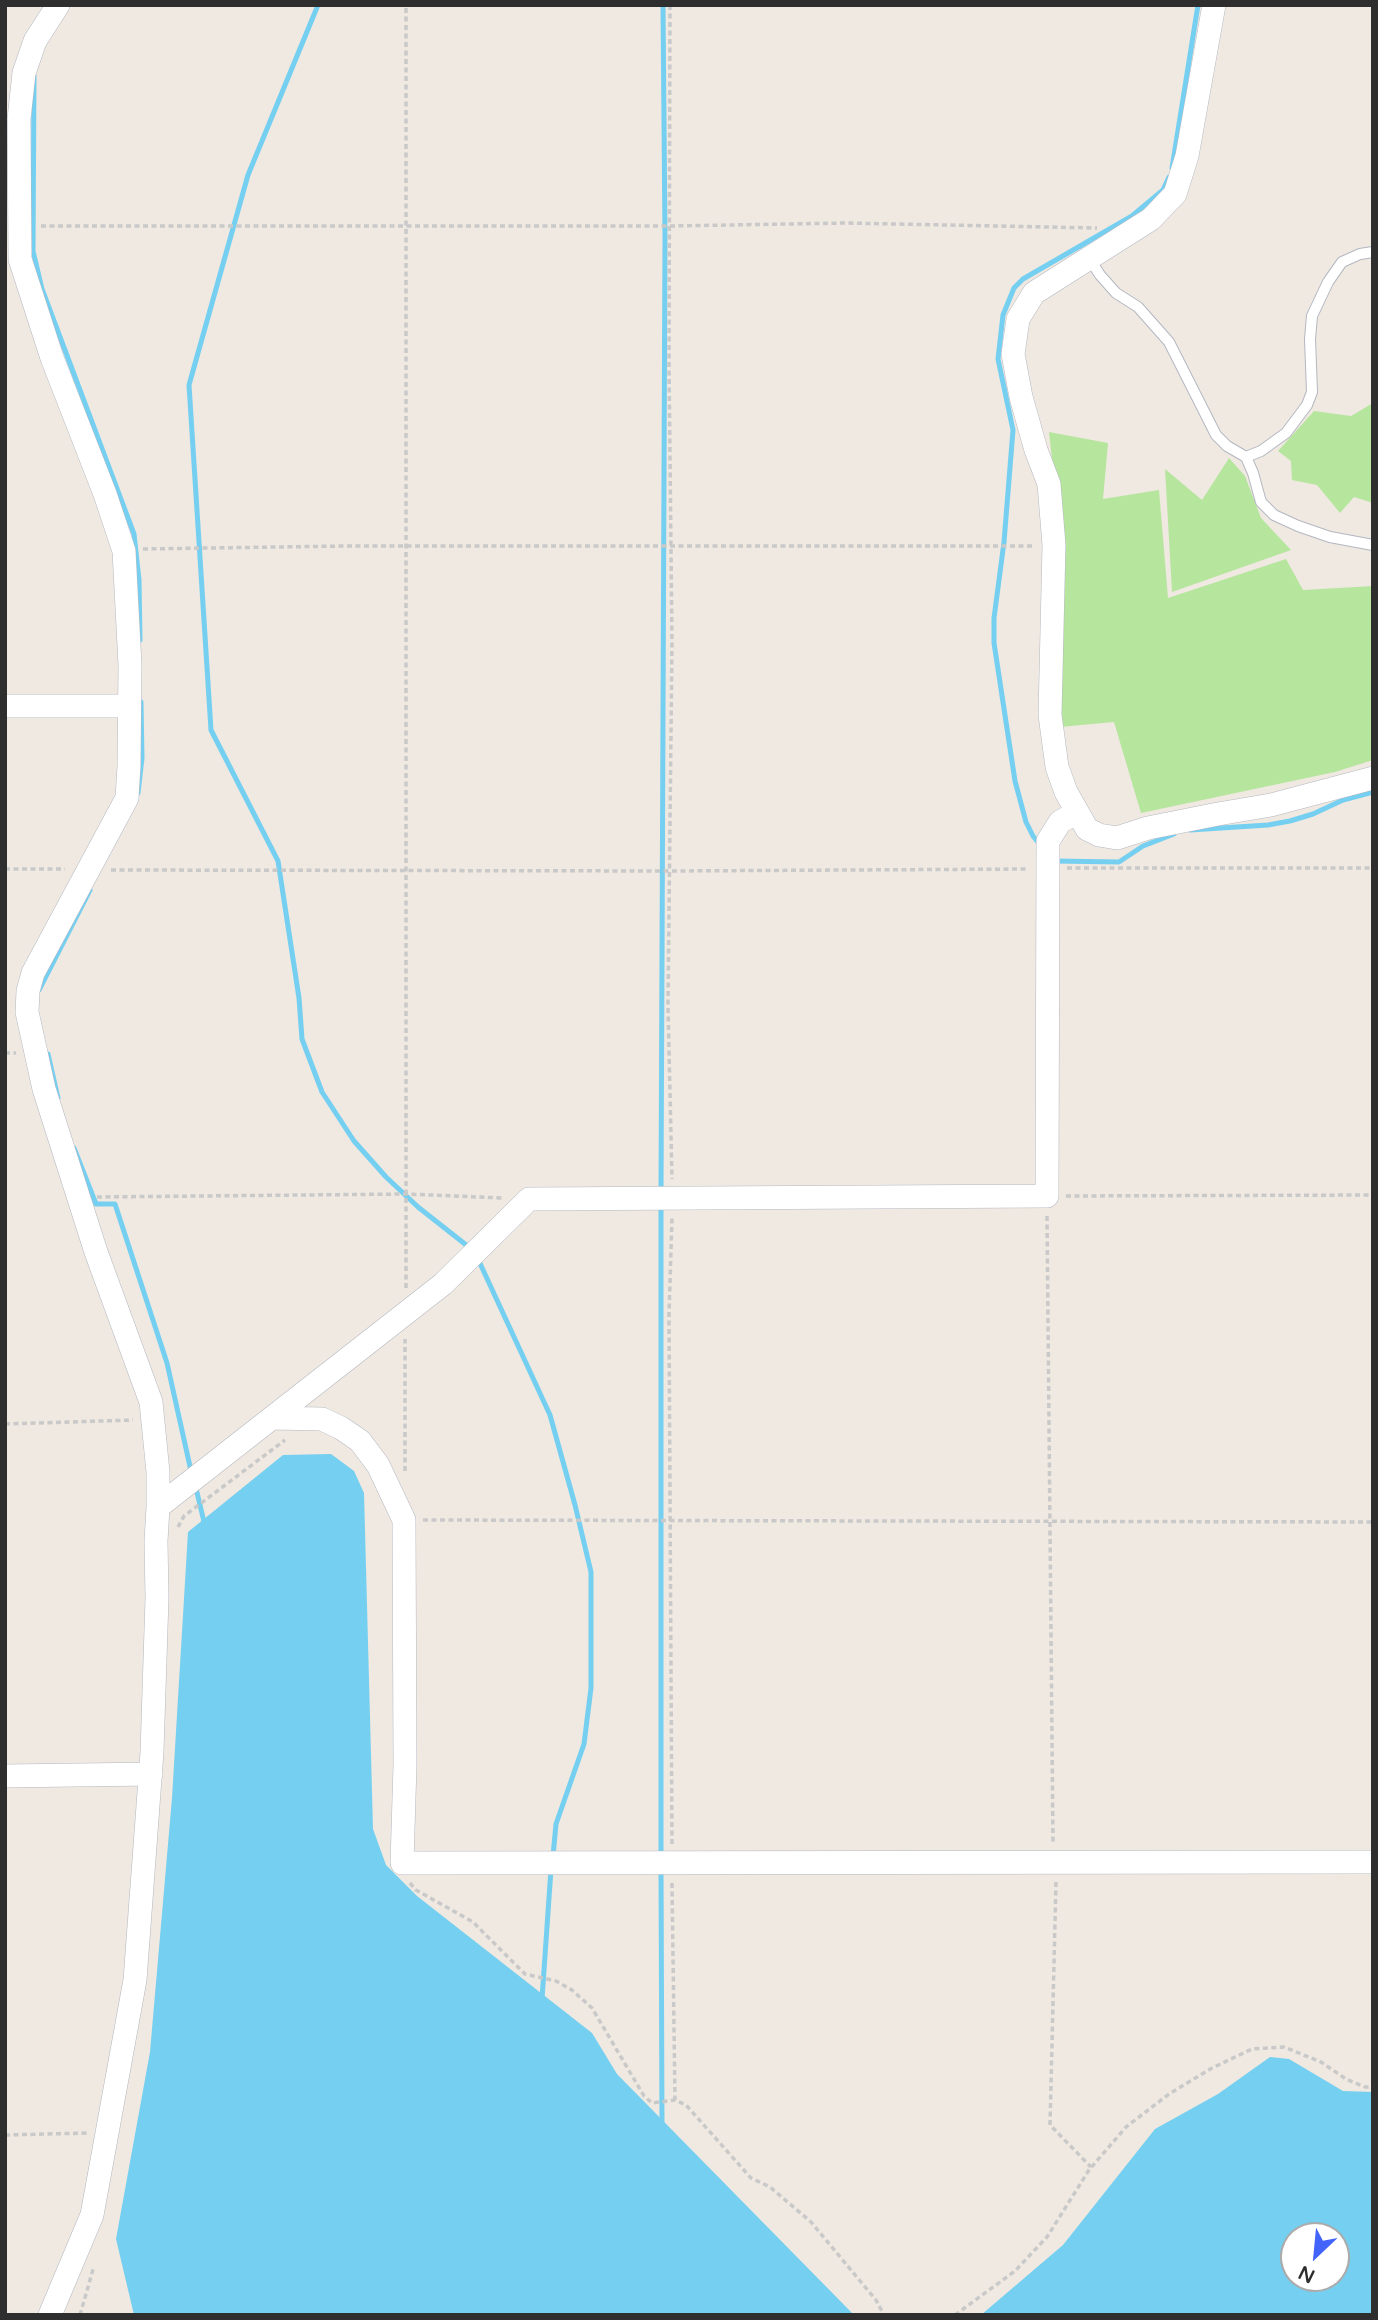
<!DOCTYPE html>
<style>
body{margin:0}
#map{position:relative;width:1378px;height:2320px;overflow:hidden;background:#efe9e1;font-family:"Varela Round",sans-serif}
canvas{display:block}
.frame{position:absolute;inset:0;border:7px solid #2e2e2e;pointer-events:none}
.north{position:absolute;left:1280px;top:2222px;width:70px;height:70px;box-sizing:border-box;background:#fff;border:2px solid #ababab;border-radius:50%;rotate:206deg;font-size:19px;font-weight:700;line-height:28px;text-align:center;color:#2e2e2e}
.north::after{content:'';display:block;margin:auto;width:24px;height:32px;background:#4264fb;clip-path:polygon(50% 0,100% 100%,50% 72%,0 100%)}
</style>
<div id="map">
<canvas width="1378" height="2320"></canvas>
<div class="frame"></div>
<div class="north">N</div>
</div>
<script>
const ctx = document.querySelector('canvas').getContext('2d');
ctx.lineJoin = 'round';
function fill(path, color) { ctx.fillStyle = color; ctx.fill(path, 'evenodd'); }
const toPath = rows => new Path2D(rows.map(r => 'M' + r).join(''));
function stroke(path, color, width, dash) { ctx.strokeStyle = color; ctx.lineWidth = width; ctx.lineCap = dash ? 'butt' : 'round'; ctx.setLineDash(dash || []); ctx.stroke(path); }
fill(toPath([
 [1373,403,1373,503,1354,497,1340,513,1317,485,1292,480,1291,461,1278,451,1314,411,1351,416],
 [1049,432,1108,443,1103,499,1159,490,1168,598,1286,559,1303,590,1373,586,1373,760,1335,772,1141,813,1114,722,1060,727,1059,520],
 [1229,458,1245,476,1261,518,1291,550,1172,592,1165,469,1202,500]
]), '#b6e59e');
fill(toPath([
 [331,1454,354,1471,364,1493,373,1829,386,1865,417,1896,592,2033,617,2074,854,2315,134,2315,116,2239,150,2052,172,1798,188,1532,283,1455],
 [1270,2057,1289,2059,1343,2091,1373,2092,1373,2315,981,2315,1063,2245,1155,2129,1218,2094],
 [1294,2236,1336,2236,1336,2278,1294,2278]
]), '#75cff0');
stroke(toPath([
 [318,5,248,175,189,385,211,730,278,861,299,998,302,1039,322,1092,354,1141,386,1177,418,1207,470,1248],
 [34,76,33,251,42,289,134,534,139,580,140,640],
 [1172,168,1198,5],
 [138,793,142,758,141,702],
 [1190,830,1268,825,1290,821,1313,814,1343,800,1373,792],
 [1041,846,1033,836,1026,822,1015,781,994,643,994,618,1004,542,1013,430,998,359,1003,315,1014,288,1023,279,1132,216,1163,190,1169,177],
 [1054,861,1119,862,1143,846,1174,834],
 [39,990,90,890],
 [48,1054,58,1098],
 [74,1148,96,1204,115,1204,167,1363,191,1471],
 [661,1192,665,237,663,5],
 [661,1205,661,1857],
 [478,1259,550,1415,575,1505,591,1572,591,1688,584,1744,556,1824,553,1856],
 [195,1484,205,1526],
 [661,1867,662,2127],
 [542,1999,551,1869]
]), '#75cff0', 5);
const service = toPath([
 [1089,258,1100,275,1116,293,1138,307,1169,342,1216,435,1227,446,1246,457,1253,473,1261,502,1274,515,1298,526,1330,537,1373,545],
 [1246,457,1261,451,1286,433,1307,405,1312,392,1310,339,1312,316,1328,282,1342,262,1360,254,1373,252]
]);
const minor = toPath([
 [1214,5,1187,156,1175,194,1151,219,1034,293,1018,319,1013,354,1021,397,1036,450,1049,484,1054,545,1050,715,1057,767,1066,792,1087,829,1099,835,1117,838,1148,828,1218,814,1271,805,1373,778],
 [5,706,129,706],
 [274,1418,322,1419,341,1428,360,1441,378,1465,404,1520,405,1765,402,1863,1373,1862],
 [158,1507,443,1284,529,1199,1047,1196,1048,841,1060,822,1077,812],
 [5,1776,151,1774],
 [50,2315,92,2215,135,1980,152,1752,157,1598,156,1541,158,1507,158,1472,151,1402,96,1252,44,1089,27,1012,28,991,33,973,127,798,129,766,130,665,124,551,105,494,52,358,20,259,19,119,24,73,35,41,58,5]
]);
stroke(service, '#b4b7c1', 12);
stroke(minor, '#b4b7c1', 24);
stroke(toPath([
 [670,5,669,363,672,642,668,1006,672,1179],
 [41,226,670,226,846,223,1097,228],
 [143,549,346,546,1034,546],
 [1067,868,1373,868],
 [5,869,65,869],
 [111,870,671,871,1028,869],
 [5,1053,16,1053],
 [1066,1196,1373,1195],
 [97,1197,407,1194,502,1198],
 [1047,1216,1053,1842],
 [406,1288,406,5],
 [5,1424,133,1420],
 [405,1471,405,1339],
 [423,1520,1373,1522],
 [178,1527,184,1516,285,1440],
 [672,1844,669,1315,672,1218],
 [1056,1882,1050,2125,1091,2167],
 [410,1883,416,1890,473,1922,525,1974,556,1981,572,1990,592,2008,644,2096,652,2103,675,2100,686,2105,751,2178,770,2187,811,2222,876,2300,884,2315],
 [672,1883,675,2100],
 [5,2135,89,2133],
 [80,2315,94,2266],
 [955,2315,1015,2271,1047,2237,1089,2170,1126,2127,1169,2094,1212,2068,1252,2049,1284,2047,1321,2062,1346,2079,1365,2087,1373,2087]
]), '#c9c9c9', 3.5, [5, 3.5]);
stroke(service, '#fff', 10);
stroke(minor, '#fff', 23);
</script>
